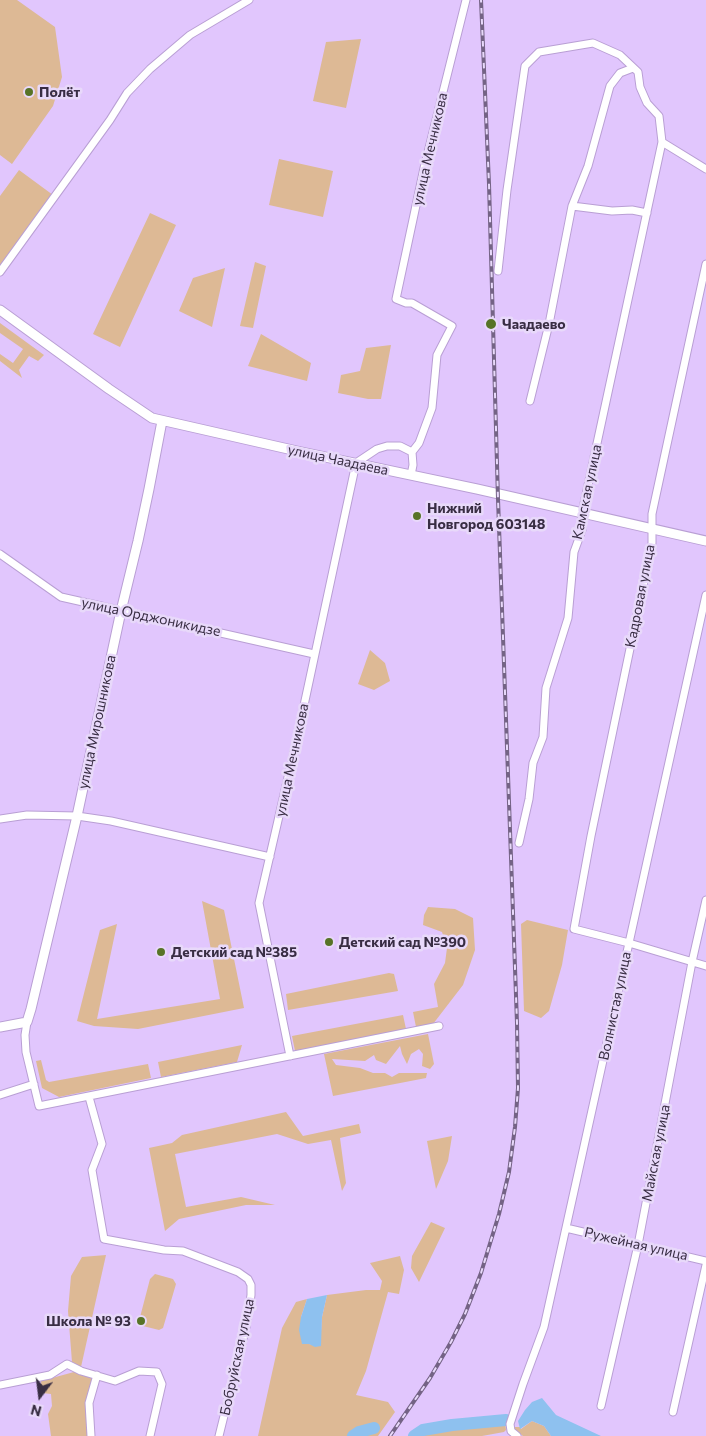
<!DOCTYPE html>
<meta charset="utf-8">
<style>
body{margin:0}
#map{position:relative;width:706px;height:1436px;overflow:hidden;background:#e1c6fd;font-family:Commissioner,sans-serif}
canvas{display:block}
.north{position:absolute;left:15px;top:1371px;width:50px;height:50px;-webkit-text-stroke:4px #e8d9fa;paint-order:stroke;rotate:195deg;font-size:14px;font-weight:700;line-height:20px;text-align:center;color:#382d43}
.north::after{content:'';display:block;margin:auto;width:18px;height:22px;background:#382d43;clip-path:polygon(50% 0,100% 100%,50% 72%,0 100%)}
</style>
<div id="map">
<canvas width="706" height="1436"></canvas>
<div class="north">N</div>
</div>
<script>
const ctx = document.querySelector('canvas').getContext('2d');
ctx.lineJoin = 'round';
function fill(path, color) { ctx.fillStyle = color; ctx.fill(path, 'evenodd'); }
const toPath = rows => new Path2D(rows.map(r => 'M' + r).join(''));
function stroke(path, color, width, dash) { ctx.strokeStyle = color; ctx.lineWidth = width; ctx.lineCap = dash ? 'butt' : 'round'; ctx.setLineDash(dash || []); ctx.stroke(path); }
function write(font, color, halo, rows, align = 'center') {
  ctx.font = font + ' Commissioner,sans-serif'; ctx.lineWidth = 5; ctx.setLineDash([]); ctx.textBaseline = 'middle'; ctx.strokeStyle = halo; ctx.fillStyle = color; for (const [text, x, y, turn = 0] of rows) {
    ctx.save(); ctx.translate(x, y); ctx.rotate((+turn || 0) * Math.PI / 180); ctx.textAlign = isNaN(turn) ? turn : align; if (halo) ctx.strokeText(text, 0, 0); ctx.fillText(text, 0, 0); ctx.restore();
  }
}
fill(toPath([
 [0,0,17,0,55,27,62,77,53,106,12,164,0,155],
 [361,39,346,108,313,101,326,42],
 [279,159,333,171,323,217,269,205],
 [19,170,53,195,0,269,0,196],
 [150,213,176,225,120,347,93,334],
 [255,262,266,266,253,328,240,326],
 [225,268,212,327,179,311,193,278],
 [0,323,44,355,38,361,29,356,19,370,22,378,0,361,0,354,13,363,23,349,0,333],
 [261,334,311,363,307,381,248,366],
 [391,345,381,399,368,399,338,393,341,375,360,371,366,348],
 [370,650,385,663,390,681,374,690,358,684],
 [202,901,224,910,244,1008,138,1029,94,1026,77,1021,100,930,117,924,97,1019,220,999],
 [428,907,455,909,473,918,475,950,463,985,433,1024,416,1027,413,1012,438,1007,434,984,445,963,447,948,442,932,423,925,424,915],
 [527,920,568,930,562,965,549,1011,541,1018,524,1011,521,924],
 [389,973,394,974,398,991,288,1010,286,994],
 [403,1015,406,1029,295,1051,292,1036],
 [428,1034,434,1064,430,1069,422,1066,423,1054,419,1049,411,1054,407,1064,402,1054,400,1046,386,1064,376,1060,374,1055,365,1061,332,1059,336,1065,360,1068,373,1073,385,1073,392,1077,399,1073,427,1073,426,1078,333,1096,324,1054],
 [242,1045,237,1062,161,1077,158,1062],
 [41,1060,46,1080,49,1082,148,1064,151,1078,59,1097,42,1088,36,1061],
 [286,1112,303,1136,359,1124,361,1133,340,1138,346,1183,342,1191,331,1140,308,1144,277,1134,175,1154,186,1207,241,1197,275,1205,246,1205,179,1219,165,1231,149,1148,172,1143,182,1135],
 [452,1136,448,1161,436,1189,427,1141],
 [431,1222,445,1228,419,1282,411,1268,412,1256],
 [106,1255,81,1367,72,1362,68,1311,71,1276,82,1257],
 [400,1256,404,1270,399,1294,388,1292,366,1371,356,1395,388,1402,395,1412,378,1436,258,1436,282,1328,296,1302,307,1299,301,1317,309,1344,320,1346,322,1317,327,1295,366,1290,380,1290,382,1281,370,1263],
 [155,1274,173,1279,176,1284,163,1328,159,1330,143,1326,139,1321,150,1279],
 [74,1372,95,1378,89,1436,51,1436,48,1414,52,1406,51,1394,42,1393,41,1381],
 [532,1421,544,1426,551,1436,523,1436,515,1430,514,1427,520,1427,521,1429],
 [505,1422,506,1430,504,1432,482,1436,420,1436,433,1431]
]), '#ddb995');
fill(toPath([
 [327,1295,322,1317,321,1346,315,1347,309,1344,302,1344,299,1330,301,1317,307,1299],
 [542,1398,556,1415,601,1436,551,1436,544,1426,532,1421,520,1429,518,1421,525,1410,532,1402]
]), '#8ec1ef');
stroke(toPath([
 [353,1436,359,1432,374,1428],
 [414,1436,423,1430,452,1425,506,1420]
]), '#8ec1ef', 12);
const minor = toPath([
 [662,142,706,169],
 [572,206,612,211,632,210,647,213],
 [706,264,652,514,652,543,591,836,574,929,629,943,706,966],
 [498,271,507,190,525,66,539,52,593,43,620,55,638,72,640,87,647,103,659,116,662,142,582,513,582,530,574,552,568,618,546,688,543,737,533,763,529,799,519,843],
 [0,272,110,120,127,93,150,69,190,35,249,0],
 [530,401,549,324,572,206,588,166,610,86,620,73,633,68],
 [412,452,419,443,432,408,437,355,452,326,412,303,406,303,396,299,424,168,466,0],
 [0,554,61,597,314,654],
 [0,819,27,815,77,816,111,821,270,857],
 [27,1022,25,1035,26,1052,39,1106,439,1026],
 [290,1056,259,903,297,738,356,463,377,449,387,446,400,446,412,452,413,465,411,475],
 [0,1095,34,1084],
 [89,1097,102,1144,92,1170,104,1239,164,1250,183,1251,238,1272,248,1279,251,1285,251,1295,246,1327,219,1436],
 [566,1228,706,1261],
 [0,1385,50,1375,67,1364,81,1371,115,1381,139,1371,157,1372,162,1384,150,1436],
 [601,1406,638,1245,692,962,706,900],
 [673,1412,706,1265],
 [91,1436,89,1403,97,1375],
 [517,1436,511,1431,510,1424,523,1384,544,1327,706,595]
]);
const tertiary = toPath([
 [0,310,109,389,152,418,297,451,477,489,706,541],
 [0,1027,27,1022,31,1009,77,816,121,611,138,541,149,489,162,421]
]);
stroke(minor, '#b99fd4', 9);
stroke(tertiary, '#b99fd4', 11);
stroke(minor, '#fff', 7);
stroke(tertiary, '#fff', 9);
const rail = toPath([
 [390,1436,430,1378,451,1342,465,1314,481,1273,499,1214,509,1172,515,1127,518,1088,517,1023,498,499,489,184,481,0]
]);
stroke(rail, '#746385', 4);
stroke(rail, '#e8d9fa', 2, [5.5]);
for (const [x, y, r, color] of [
 [29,92,5,"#577327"],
 [491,324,6,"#577327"],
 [417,516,5,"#577327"],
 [329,942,5,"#577327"],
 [161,952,5,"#577327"],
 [141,1321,5,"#577327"]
]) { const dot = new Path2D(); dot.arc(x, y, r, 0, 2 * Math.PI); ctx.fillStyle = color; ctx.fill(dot); stroke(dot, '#e8d9fa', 2); }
write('bold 14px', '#382d43', '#e8d9fa', [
 ["Полёт",39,92],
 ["Чаадаево",502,324],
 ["Нижний",427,508],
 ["Новгород 603148",427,524],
 ["Детский сад №390",339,942],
 ["Детский сад №385",171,952],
 ["Школа № 93",131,1321,"right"]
], 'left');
write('14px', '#382d43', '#e8d9fa', [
 ["улица Мечникова",430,149,-77],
 ["улица Чаадаева",338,460,12],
 ["Камская улица",587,492,-78],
 ["Кадровая улица",640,596,-79],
 ["улица Орджоникидзе",151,617,12],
 ["улица Мирошникова",97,722,-78],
 ["улица Мечникова",292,760,-78],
 ["Волнистая улица",615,1006,-78],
 ["Майская улица",656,1153,-79],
 ["Ружейная улица",636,1244,13],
 ["Бобруйская улица",237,1357,-78]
]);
</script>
